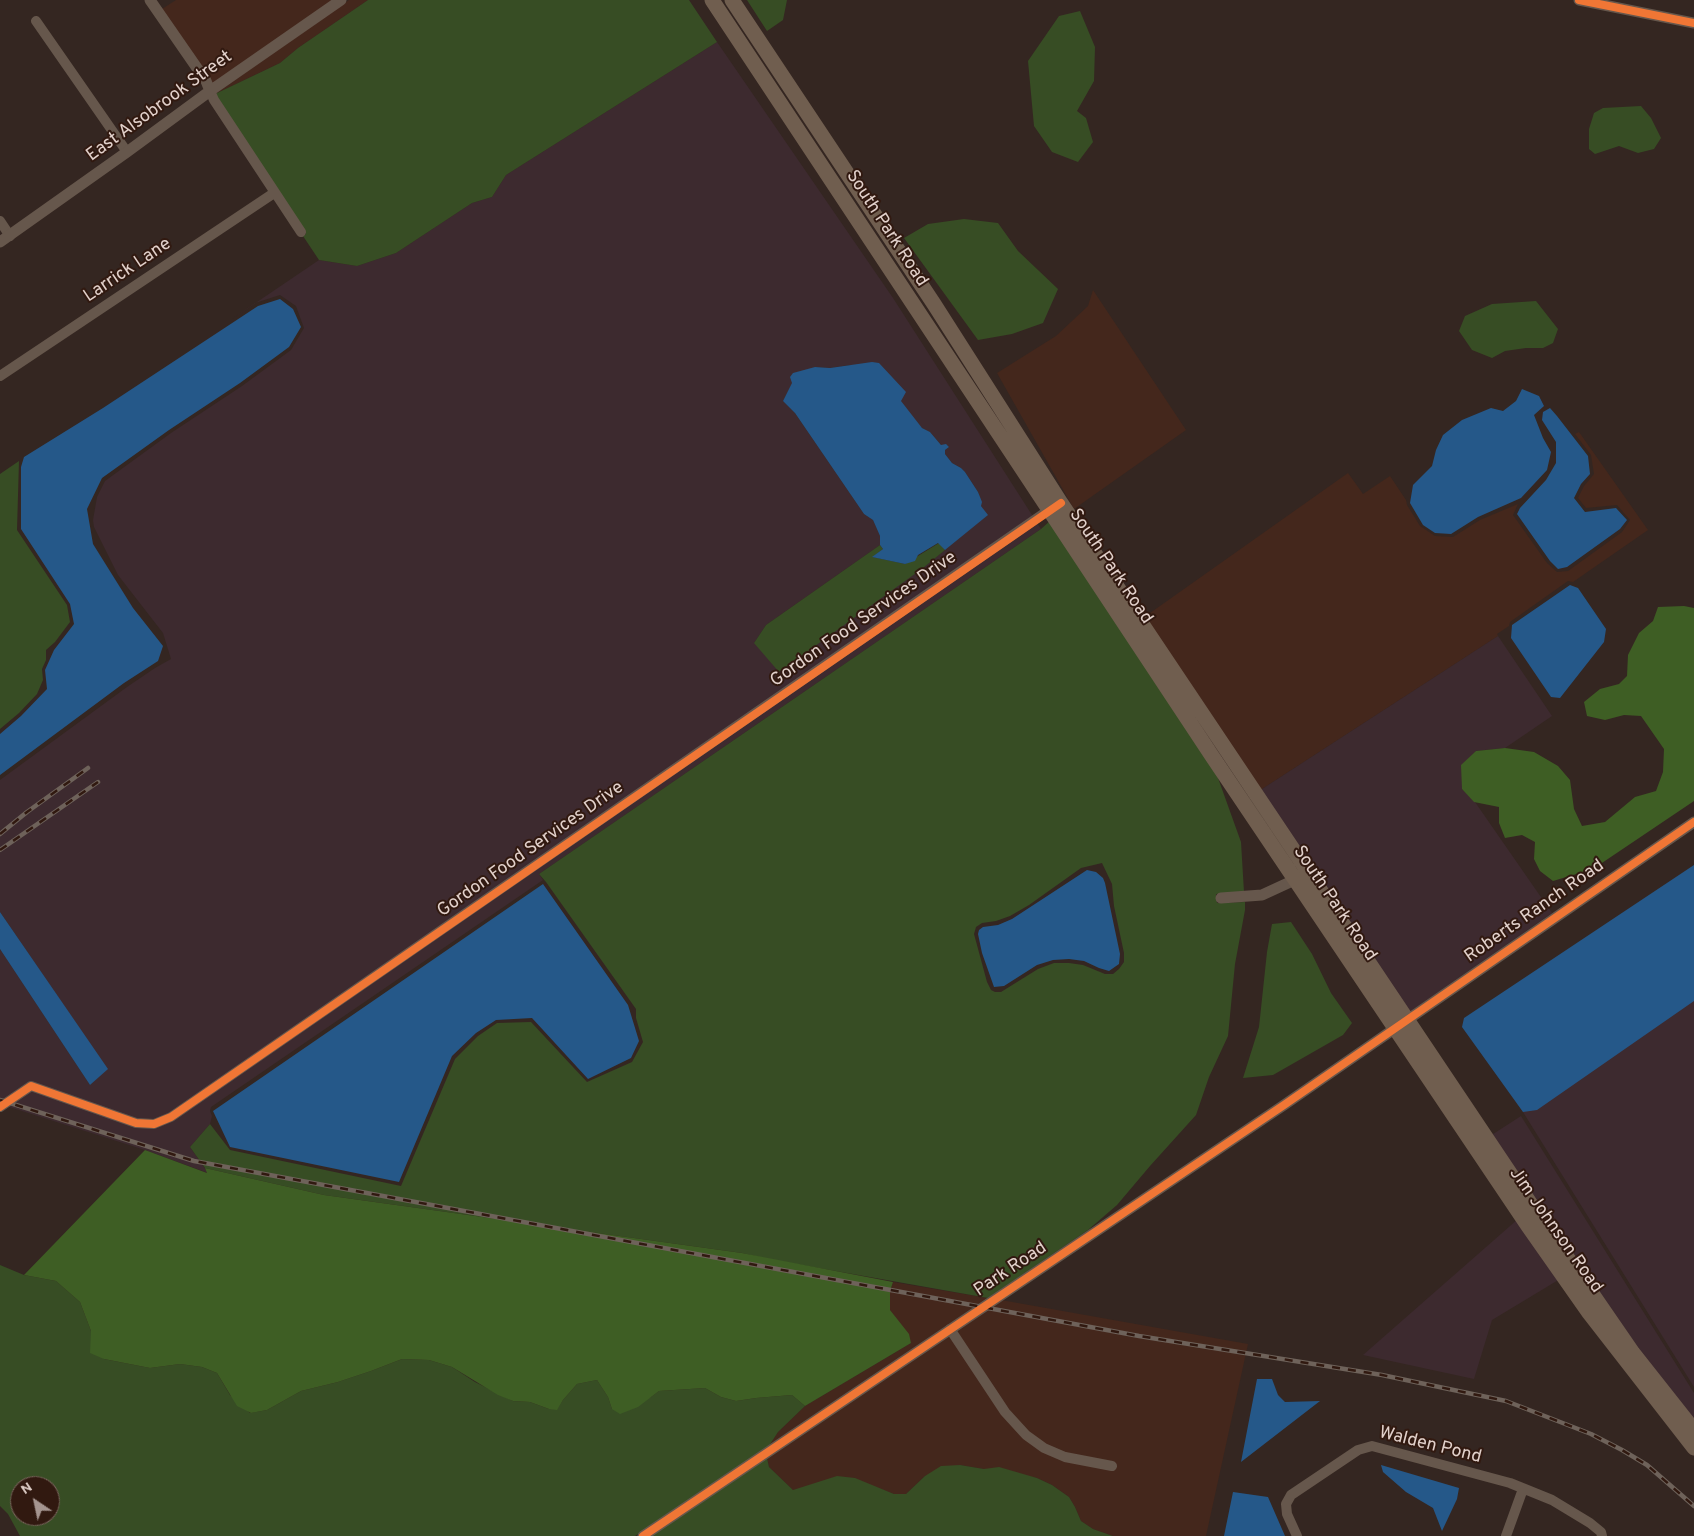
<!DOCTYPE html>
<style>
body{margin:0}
#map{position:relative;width:1694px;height:1536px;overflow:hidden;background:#342621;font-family:Overpass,sans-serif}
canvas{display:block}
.north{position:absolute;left:10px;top:1476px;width:50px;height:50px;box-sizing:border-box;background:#311910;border:1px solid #78635b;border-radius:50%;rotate:326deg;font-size:14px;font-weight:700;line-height:20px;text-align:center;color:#e2d1cb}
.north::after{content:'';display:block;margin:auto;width:18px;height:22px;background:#a59590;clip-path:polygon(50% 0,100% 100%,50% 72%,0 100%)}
</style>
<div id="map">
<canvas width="1694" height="1536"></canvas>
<div class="north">N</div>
</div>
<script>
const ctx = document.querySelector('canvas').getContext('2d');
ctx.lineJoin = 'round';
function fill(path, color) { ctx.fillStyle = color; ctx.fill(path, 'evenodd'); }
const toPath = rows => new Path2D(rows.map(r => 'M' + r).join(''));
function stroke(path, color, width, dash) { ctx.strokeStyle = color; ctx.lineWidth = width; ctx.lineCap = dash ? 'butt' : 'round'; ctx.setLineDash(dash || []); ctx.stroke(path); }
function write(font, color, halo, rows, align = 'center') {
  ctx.font = font + ' Overpass,sans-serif'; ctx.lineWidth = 4; ctx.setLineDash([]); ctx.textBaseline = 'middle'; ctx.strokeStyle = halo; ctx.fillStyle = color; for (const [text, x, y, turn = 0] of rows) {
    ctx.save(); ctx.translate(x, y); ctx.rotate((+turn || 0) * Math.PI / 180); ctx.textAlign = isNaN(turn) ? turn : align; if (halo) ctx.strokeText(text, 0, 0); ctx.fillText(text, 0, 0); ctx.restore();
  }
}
fill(toPath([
 [176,0,333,0,212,84,162,9],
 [349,0,368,0,298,48,280,63,215,94],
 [1093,290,1186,430,1074,509,997,373,1056,336,1088,306],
 [1579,432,1648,530,1573,582,1568,581,1510,622,1509,626,1497,634,1498,636,1259,791,1143,618,1348,473,1363,494,1390,476,1406,500,1407,505,1420,526,1435,536,1453,537,1480,520,1518,504,1513,515,1547,563,1557,572,1568,571,1622,532,1630,520,1617,505,1586,508,1578,498,1584,486,1594,474,1591,455,1575,434],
 [893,1282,988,1298,769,1446,778,1432,805,1406,911,1343,890,1310,890,1291],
 [1001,1300,1248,1344,1206,1536,1113,1536,1093,1529,1081,1521,1075,1507,1069,1497,1052,1485,1037,1478,960,1465,925,1476,906,1494,894,1494,875,1487,793,1490,769,1467,767,1458]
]), '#44271c');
fill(toPath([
 [717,42,893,298,1041,529,555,863,539,874,543,880,211,1107,210,1111,212,1116,210,1124,190,1147,208,1173,145,1150,0,1104,0,949,90,1085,107,1069,0,912,0,780,127,687,155,668,171,659,163,633,118,575,94,527,93,520,97,497,105,481,171,433,242,386,291,350,304,328,296,306,280,295,255,303,232,319,319,260,357,266,396,253,472,203,492,197,506,175],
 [850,365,922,428,930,432,941,445,949,447,945,450,945,454,952,463,961,468,965,472,978,492,981,506,987,515,923,568,754,643,766,625,880,545,880,536,873,520,864,514,795,413,783,401,793,383,815,367,830,368],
 [1498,636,1552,716,1505,748,1476,751,1462,765,1462,789,1475,802,1552,913,1408,1013,1259,791],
 [1694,998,1694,1387,1523,1112],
 [1521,1116,1694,1393,1694,1423,1637,1350,1490,1136],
 [1518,1219,1560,1279,1492,1320,1474,1379,1363,1355]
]), '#3d2a2f');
fill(toPath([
 [368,0,689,0,717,42,506,175,492,197,472,203,396,253,357,266,319,260,303,236,306,234,215,94,280,63,298,48],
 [747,0,787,0,783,20,767,31],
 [1080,11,1095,47,1094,81,1077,111,1086,118,1093,142,1078,162,1052,152,1034,126,1028,61,1059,16],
 [1641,106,1651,118,1661,138,1654,149,1638,153,1619,146,1595,154,1589,149,1589,129,1594,113,1603,108],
 [964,219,998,223,1018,251,1058,289,1043,323,1012,334,978,340,904,238,928,224],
 [1536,301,1558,329,1553,343,1543,348,1526,348,1505,351,1492,358,1472,350,1459,331,1465,316,1492,304],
 [19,461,17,530,67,605,70,622,55,642,46,650,46,660,42,669,43,680,37,694,19,713,0,729,0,474],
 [1051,520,1213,764,1241,842,1244,892,1216,894,1217,903,1245,902,1245,910,1235,964,1228,1036,1209,1077,1196,1115,1150,1166,1117,1205,1088,1230,988,1298,768,1259,742,1253,324,1195,205,1168,190,1147,210,1124,230,1150,401,1186,455,1059,478,1036,497,1023,531,1022,587,1082,632,1062,643,1042,636,1018,636,1009,546,882,539,874,1041,529],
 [1102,863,1112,884,1114,906,1124,953,1124,962,1119,969,1113,974,1105,974,1083,965,1069,963,1054,963,1038,969,1001,992,995,992,991,990,987,982,974,934,976,927,982,923,996,921,1010,916,1029,905,1081,868],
 [939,543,945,550,923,568,779,672,754,643,766,625,880,545,883,549,873,557,905,564],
 [1291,922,1312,954,1331,993,1352,1023,1343,1035,1273,1075,1243,1078,1259,1027,1267,952,1272,924],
 [0,1265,24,1275,56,1281,80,1302,91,1331,104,1359,150,1368,180,1364,202,1367,217,1373,230,1395,250,1413,267,1410,301,1391,338,1382,371,1371,402,1359,429,1360,452,1367,475,1382,513,1401,530,1402,549,1409,557,1409,563,1400,577,1384,597,1380,608,1397,612,1409,651,1397,659,1391,705,1388,721,1397,736,1401,756,1398,792,1395,805,1406,778,1432,769,1446,635,1536,20,1536,8,1514,0,1506],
 [20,1486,50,1486,50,1516,20,1516],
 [767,1458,769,1467,793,1490,837,1476,855,1478,894,1494,906,1494,925,1476,941,1466,960,1465,984,1469,999,1467,1037,1478,1052,1485,1069,1497,1075,1507,1081,1521,1093,1529,1113,1536,651,1536]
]), '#374d24');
fill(toPath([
 [1684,606,1694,608,1694,801,1593,869,1553,881,1540,871,1534,859,1535,842,1522,835,1505,838,1499,823,1499,807,1474,802,1462,789,1461,765,1476,751,1505,748,1534,752,1558,766,1570,780,1574,809,1582,826,1605,822,1635,797,1656,791,1663,772,1664,749,1641,716,1624,715,1605,720,1587,716,1584,702,1600,689,1619,684,1627,676,1628,655,1639,633,1653,621,1658,607],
 [145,1150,207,1173,205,1168,324,1195,742,1253,893,1282,890,1291,890,1310,909,1334,911,1343,805,1406,792,1395,756,1398,736,1401,721,1397,705,1388,659,1391,638,1407,620,1414,612,1409,608,1397,597,1380,577,1384,563,1400,557,1410,549,1409,530,1402,513,1401,498,1395,452,1367,429,1360,402,1359,371,1371,338,1382,301,1391,267,1410,251,1413,237,1406,217,1373,202,1367,180,1364,150,1368,104,1359,90,1353,91,1331,80,1302,56,1281,24,1275]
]), '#3e5e24');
fill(toPath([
 [280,299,293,309,301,327,289,347,240,383,169,430,102,478,87,509,93,544,133,608,163,646,158,661,124,683,0,775,0,734,21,716,47,689,45,670,54,650,74,624,70,604,21,529,21,467,24,457,103,408,258,306],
 [872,362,879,363,906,392,901,401,922,428,930,432,941,445,946,444,949,447,945,450,945,454,952,463,961,468,965,472,978,492,982,502,981,506,988,515,945,550,938,543,918,555,915,561,905,564,872,557,883,549,880,545,880,536,873,520,864,514,795,413,783,401,792,383,790,377,793,373,815,367,830,368],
 [1522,389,1539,396,1544,406,1534,415,1543,438,1551,452,1547,470,1521,498,1478,517,1451,534,1435,533,1423,525,1410,503,1413,485,1432,466,1436,450,1443,435,1462,420,1491,408,1503,411,1516,401],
 [1550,408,1557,416,1588,456,1590,474,1581,484,1574,498,1585,512,1616,508,1627,520,1620,529,1567,567,1558,569,1550,561,1517,514,1520,508,1546,480,1556,463,1556,442,1542,420,1543,412],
 [1570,585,1578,588,1606,629,1604,642,1560,698,1551,697,1511,638,1512,625],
 [1694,865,1694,1001,1537,1110,1523,1112,1462,1027,1464,1018],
 [1087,870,1096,872,1103,878,1105,883,1120,954,1119,964,1109,971,1099,968,1084,961,1069,959,1053,960,1037,965,1004,986,994,987,982,953,978,934,979,930,983,927,998,925,1012,919],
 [543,884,628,1005,639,1041,631,1058,588,1079,532,1018,496,1020,476,1033,452,1056,399,1182,230,1147,213,1111],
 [0,912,108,1069,90,1085,0,949],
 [1257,1379,1272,1379,1278,1395,1285,1402,1320,1401,1241,1462],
 [1381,1465,1459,1488,1457,1499,1442,1531,1433,1508,1406,1492,1383,1472],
 [1233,1492,1268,1497,1285,1536,1224,1536]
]), '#255889');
stroke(toPath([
 [36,21,127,152],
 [210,91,214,100,301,232],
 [0,221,10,236],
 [0,376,274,193],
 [0,1107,31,1086,136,1123,154,1124,171,1117,1053,507],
 [950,1329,1005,1412,1026,1435,1044,1448,1065,1457,1112,1466],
 [1297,1536,1287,1514,1286,1504,1291,1495,1358,1450,1372,1446,1510,1483,1552,1500,1590,1523,1601,1532,1602,1536],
 [1506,1536,1523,1489]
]), '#66574c', 10);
stroke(toPath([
 [150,0,206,81,210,91],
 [1579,0,1694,23],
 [0,242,127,152,210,91,341,0],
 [1221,898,1262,895,1301,877],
 [643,1536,1284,1105,1694,822]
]), '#66574c', 11);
stroke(toPath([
 [712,0,1212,756,1528,1226,1589,1313,1694,1448],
 [732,0,934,304,1061,503,1540,1218,1633,1353,1694,1430]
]), '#705e4f', 15);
const rail = toPath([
 [0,834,27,812,88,768],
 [0,850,98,782],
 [0,1100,194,1161,1139,1336,1382,1375,1506,1401,1591,1434,1622,1450,1647,1465,1694,1506]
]);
stroke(rail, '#6e625a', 4.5);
stroke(rail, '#311910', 2.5, [8]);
stroke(toPath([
 [1579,0,1694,23],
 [0,1107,31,1086,136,1123,154,1124,171,1117,1061,503],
 [643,1536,1284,1105,1694,822]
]), '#f07635', 8);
write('18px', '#e2d1cb', '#311910', [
 ["East Alsobrook Street",160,107,-36],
 ["South Park Road",886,229,57],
 ["Larrick Lane",128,271,-34],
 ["South Park Road",1110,567,56],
 ["Gordon Food Services Drive",864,620,-35],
 ["Gordon Food Services Drive",531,850,-35],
 ["South Park Road",1334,904,56],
 ["Roberts Ranch Road",1535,912,-35],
 ["Jim Johnson Road",1555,1231,55],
 ["Park Road",1011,1270,-34],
 ["Walden Pond",1430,1446,14]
]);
</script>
